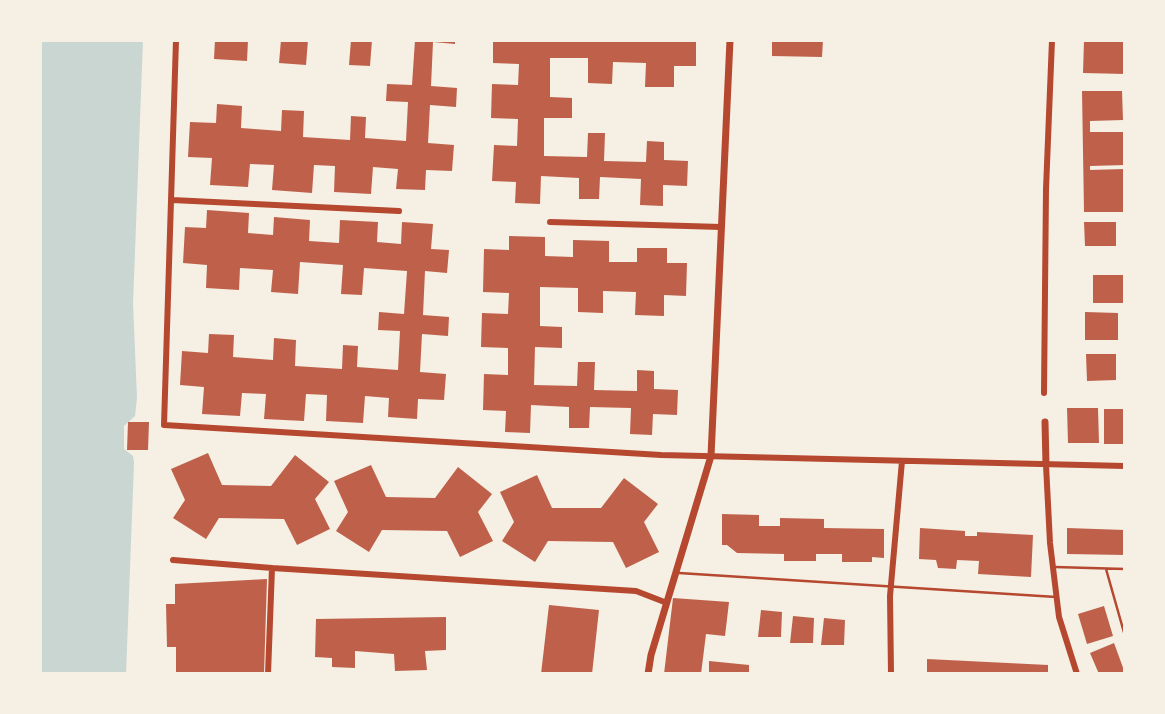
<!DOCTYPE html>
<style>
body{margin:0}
#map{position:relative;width:1165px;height:714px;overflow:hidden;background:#f6efe4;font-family:"Public Sans",sans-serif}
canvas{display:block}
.frame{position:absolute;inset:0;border:42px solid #f6efe4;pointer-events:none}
</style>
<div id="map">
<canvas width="1165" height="714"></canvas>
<div class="frame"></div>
</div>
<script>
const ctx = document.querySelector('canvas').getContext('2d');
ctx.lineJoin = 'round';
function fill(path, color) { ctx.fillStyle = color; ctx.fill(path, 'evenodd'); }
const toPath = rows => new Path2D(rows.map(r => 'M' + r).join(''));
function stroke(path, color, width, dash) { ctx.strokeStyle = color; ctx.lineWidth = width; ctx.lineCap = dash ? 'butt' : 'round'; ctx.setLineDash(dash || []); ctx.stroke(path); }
fill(toPath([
 [40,40,143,40,133,304,137,398,135,416,124,426,124,449,133,456,134,463,126,674,40,674]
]), '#c9d6d2');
fill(toPath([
 [215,40,248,40,247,61,214,59],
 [281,40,308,40,306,65,279,63],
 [351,40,372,40,370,66,349,65],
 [415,40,455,40,455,44,433,42,431,86,457,88,456,107,430,105,428,143,454,145,452,171,426,170,425,190,396,189,398,169,373,167,371,194,334,192,335,166,314,165,312,193,272,190,274,165,250,164,248,187,210,185,212,158,188,157,190,122,216,123,217,104,242,106,241,128,281,131,282,110,304,111,303,137,350,140,351,116,366,117,365,138,406,141,408,102,386,101,387,84,412,85],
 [493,40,696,40,696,66,674,66,674,87,645,87,646,63,613,62,612,84,588,83,588,58,550,58,550,97,572,98,572,118,544,118,544,156,587,157,588,133,605,133,604,161,646,162,647,141,664,142,664,160,688,161,687,186,663,185,663,206,640,205,641,179,600,177,599,199,579,199,579,178,541,176,540,204,515,203,516,182,492,181,494,145,517,146,518,119,491,118,492,84,518,85,519,64,493,63],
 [772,40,823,40,822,57,772,56],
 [1084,40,1125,40,1125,74,1083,73],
 [1082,91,1122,91,1123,120,1090,121,1090,132,1125,132,1125,165,1090,166,1090,170,1124,169,1124,212,1084,212],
 [207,210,249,213,248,233,273,235,274,217,310,220,309,241,339,243,340,220,378,222,377,242,401,244,402,222,433,224,431,249,449,250,447,273,425,271,423,315,449,317,448,336,422,334,420,372,446,374,444,400,418,399,417,419,388,417,389,398,365,396,363,423,326,421,327,395,306,394,304,421,264,419,266,394,242,393,240,416,202,414,204,387,180,385,182,351,208,353,209,334,234,335,233,357,273,360,274,338,296,340,295,366,342,369,343,345,358,346,357,367,398,370,400,331,378,330,379,312,404,314,407,271,364,268,362,295,341,294,343,265,300,262,298,294,271,292,273,270,240,268,239,290,206,288,207,265,183,263,185,227,206,228],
 [1084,222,1116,222,1116,246,1085,246],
 [509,236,545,237,545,256,573,257,573,240,609,241,609,262,637,262,637,248,667,248,667,263,687,263,686,296,664,295,664,316,635,315,636,292,603,291,603,313,578,312,578,288,540,287,540,326,562,327,562,348,535,347,534,385,577,386,578,362,595,362,594,390,637,391,637,370,654,371,654,389,678,390,677,415,653,414,652,435,630,434,631,408,590,407,589,428,569,428,569,407,531,405,530,433,505,432,506,411,483,410,484,374,508,375,508,348,481,347,482,313,508,314,509,293,483,292,484,249,509,250],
 [1093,275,1125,275,1125,303,1093,303],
 [1085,312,1118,313,1118,340,1085,340],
 [1086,354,1116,354,1116,380,1087,381],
 [1067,408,1098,408,1099,443,1068,443],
 [1104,409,1125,409,1125,444,1104,444],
 [128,422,149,422,148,450,127,450],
 [208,453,222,485,271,486,295,455,329,482,315,499,330,529,297,545,284,519,219,518,206,539,173,518,185,500,171,469],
 [371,465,386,497,435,498,458,467,492,494,478,512,493,541,460,557,447,531,382,530,369,552,336,531,348,512,334,481],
 [537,475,552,508,601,508,624,478,658,504,644,522,659,552,626,568,613,542,548,541,535,562,502,541,514,522,500,492],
 [722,514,759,515,759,526,780,526,780,518,824,519,824,528,884,529,884,558,872,557,872,562,842,562,842,554,816,554,816,561,784,561,784,554,737,553,727,545,722,545],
 [920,528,965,531,965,536,977,536,977,532,1033,535,1031,577,978,574,979,561,957,560,956,569,938,568,936,560,919,559],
 [1067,528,1125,530,1125,555,1067,554],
 [267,579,264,674,176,674,176,647,167,647,166,604,175,604,175,584],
 [673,598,729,602,725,636,706,634,701,674,664,674],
 [549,605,599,610,592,674,541,674],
 [1104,606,1113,636,1087,644,1078,614],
 [761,610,782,612,781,637,758,637],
 [793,616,814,618,813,643,790,643],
 [446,617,446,650,425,651,427,670,395,671,394,654,355,651,355,668,332,667,332,658,315,657,316,619],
 [824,618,845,620,844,645,821,645],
 [1114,643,1125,673,1099,674,1090,653],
 [927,659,1048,665,1048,674,927,674],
 [709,661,749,665,749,674,709,674]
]), '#bf614a');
stroke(toPath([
 [1055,567,1125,569],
 [1106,569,1125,636],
 [679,573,1056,597]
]), '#b5482f', 2.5);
stroke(toPath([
 [176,40,164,425,661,455,1125,466],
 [172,200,399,211],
 [550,222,721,227],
 [1044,393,1046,189,1052,40],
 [1046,465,1050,543,1059,617,1077,674],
 [173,560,272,568],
 [268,674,272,568,636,591,667,603],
 [891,674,890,596,902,461]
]), '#b5482f', 6);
stroke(toPath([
 [1045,422,1046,465],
 [648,674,651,655,711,456,730,40]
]), '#b5482f', 7);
</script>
